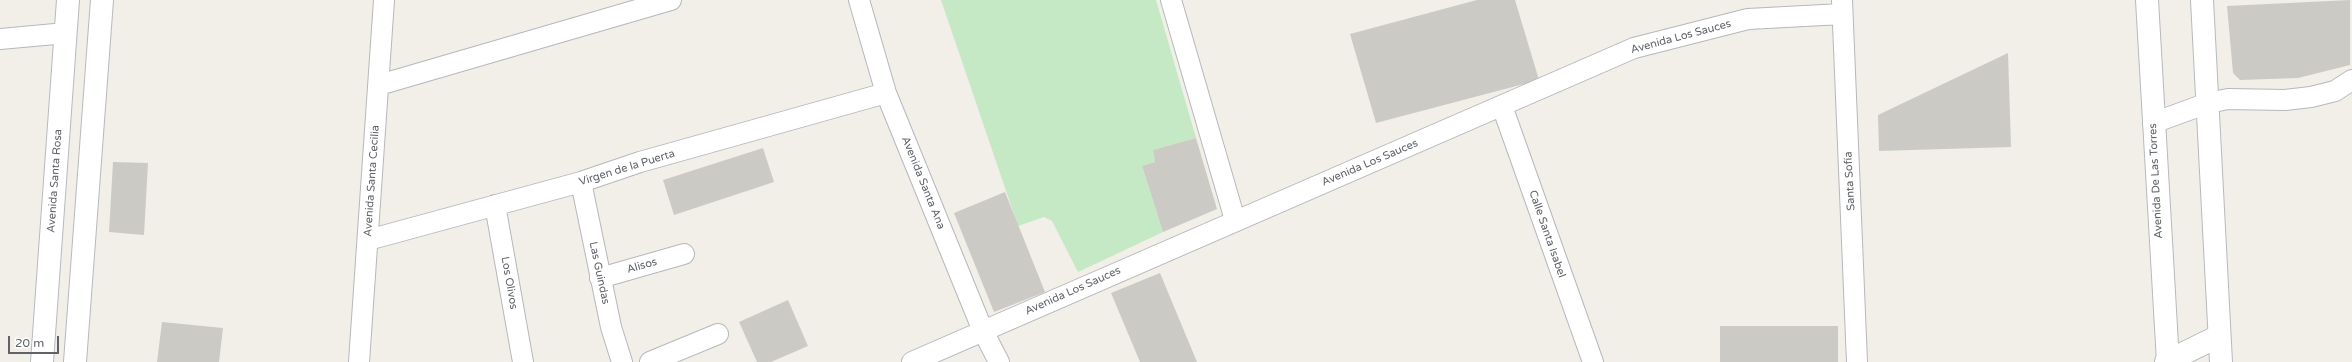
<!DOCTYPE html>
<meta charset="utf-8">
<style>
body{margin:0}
#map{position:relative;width:2352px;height:362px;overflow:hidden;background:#f1efe8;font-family:"Varela Round",sans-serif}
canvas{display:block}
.scale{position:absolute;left:8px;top:336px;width:51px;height:18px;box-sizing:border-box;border:2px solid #5f6368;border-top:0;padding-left:5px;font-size:12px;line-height:14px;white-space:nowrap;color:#5f6368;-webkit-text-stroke:3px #fff;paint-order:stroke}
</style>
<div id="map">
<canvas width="2352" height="362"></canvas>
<div class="scale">20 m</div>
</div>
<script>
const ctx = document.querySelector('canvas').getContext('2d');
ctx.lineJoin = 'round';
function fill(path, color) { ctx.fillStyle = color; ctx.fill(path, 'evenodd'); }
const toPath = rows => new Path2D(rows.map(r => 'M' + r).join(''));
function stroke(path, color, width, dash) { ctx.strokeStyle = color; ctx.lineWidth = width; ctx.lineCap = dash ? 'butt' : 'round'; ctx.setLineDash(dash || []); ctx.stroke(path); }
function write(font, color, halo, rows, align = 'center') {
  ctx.font = font + ' "Varela Round",sans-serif'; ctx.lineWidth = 3; ctx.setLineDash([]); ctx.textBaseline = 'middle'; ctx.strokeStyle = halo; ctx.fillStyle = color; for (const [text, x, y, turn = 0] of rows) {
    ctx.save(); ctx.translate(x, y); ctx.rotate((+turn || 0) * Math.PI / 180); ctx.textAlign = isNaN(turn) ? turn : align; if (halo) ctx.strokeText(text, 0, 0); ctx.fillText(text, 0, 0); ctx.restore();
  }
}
fill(toPath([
 [941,0,1156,0,1196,138,1153,150,1155,162,1142,166,1163,232,1078,272,1052,221,1044,217,1018,226]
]), '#c5e8c5');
fill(toPath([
 [1477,0,1515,0,1539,80,1376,123,1350,34],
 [2350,0,2350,65,2298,78,2240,80,2233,73,2227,6],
 [2008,53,2011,147,1879,151,1878,115],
 [1196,138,1217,209,1163,232,1142,166,1155,162,1153,150],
 [763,148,774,182,674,215,663,180],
 [113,162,148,163,144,235,109,232],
 [1005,192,1045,292,994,312,954,213],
 [1160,273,1197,362,1140,362,1111,293],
 [788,300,808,346,771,362,757,362,739,322],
 [162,322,223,328,219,362,157,362],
 [1720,326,1838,326,1838,362,1720,362]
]), '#cccac5');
const minor = toPath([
 [859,0,886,93,983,331,999,362],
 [1171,0,1235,220],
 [1842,0,1857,362],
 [0,39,66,33],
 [379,85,671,0],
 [1502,106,1593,362],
 [2153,123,2208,103,2228,99,2285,100,2311,97,2335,91,2352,80],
 [581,182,611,327,622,362],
 [495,205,523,362],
 [368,240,581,182,640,162,886,93],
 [600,278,684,254],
 [359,362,384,0],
 [650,362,718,334],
 [912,362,1634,48,1748,19,1842,14]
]);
const tertiary = toPath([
 [2166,362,2219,336]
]);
const secondary = toPath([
 [2147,0,2168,362],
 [2202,0,2221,362],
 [42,362,68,0],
 [75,362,102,0]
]);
stroke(minor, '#b5b8bc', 22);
stroke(tertiary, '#b5b8bc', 24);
stroke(secondary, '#b6babf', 24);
stroke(minor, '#fff', 20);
stroke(tertiary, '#fff', 22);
stroke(secondary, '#fff', 22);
write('11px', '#5f6368', '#fff', [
 ["Avenida Los Sauces",1681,37,-15],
 ["Avenida Los Sauces",1370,163,-23],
 ["Virgen de la Puerta",627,168,-17],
 ["Avenida Santa Rosa",55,181,-86],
 ["Avenida Santa Cecilia",372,181,-86],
 ["Santa Sofía",1850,181,-93],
 ["Avenida De Las Torres",2156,181,-93],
 ["Avenida Santa Ana",923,183,68],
 ["Calle Santa Isabel",1547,234,71],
 ["Alisos",642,266,-16],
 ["Las Guindas",599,273,78],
 ["Los Olivos",509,283,80],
 ["Avenida Los Sauces",1073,291,-24]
]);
</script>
